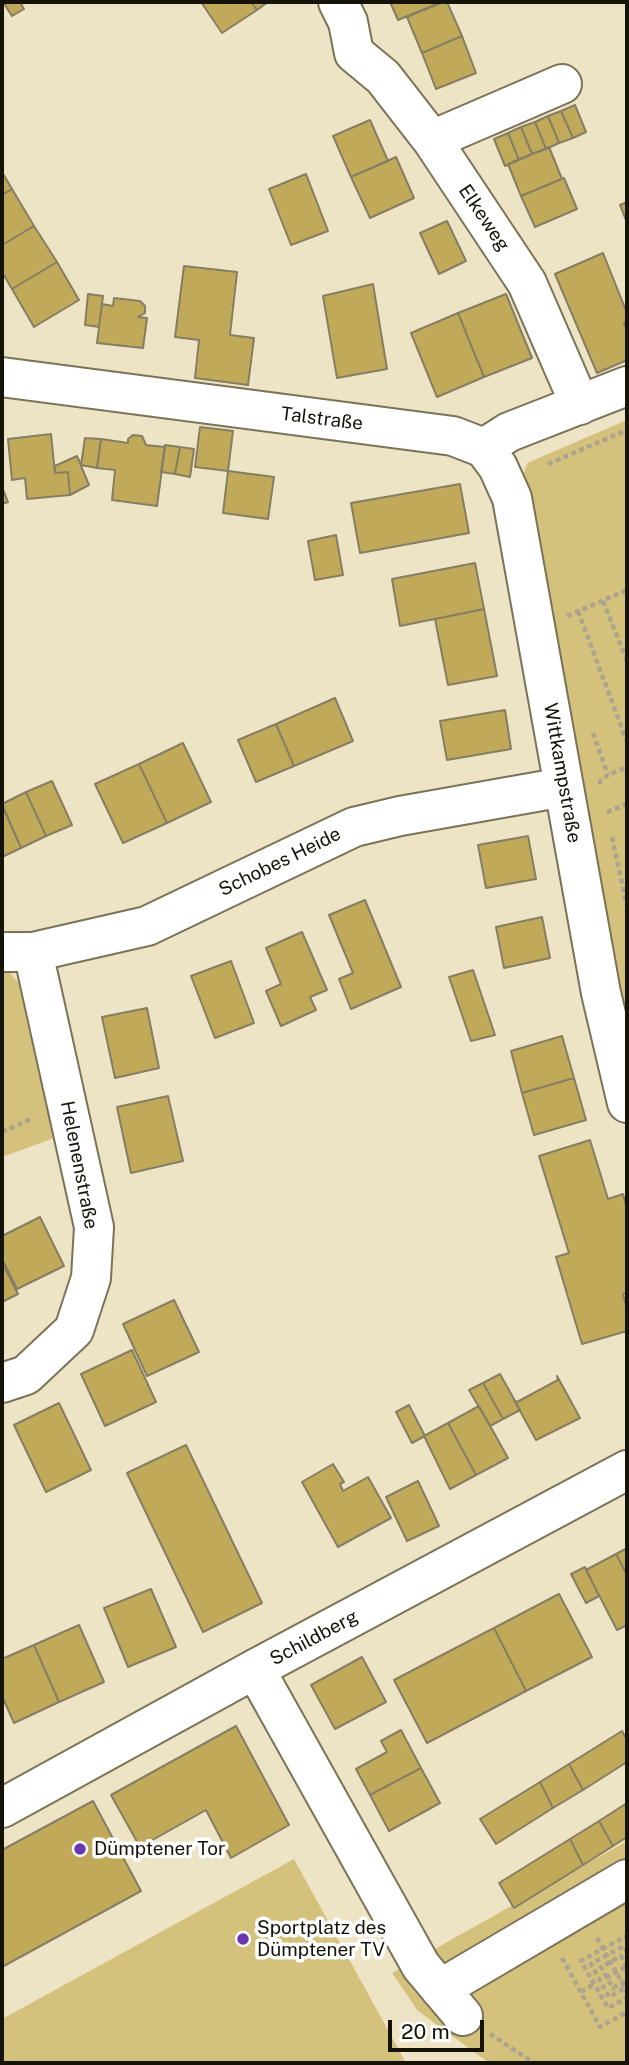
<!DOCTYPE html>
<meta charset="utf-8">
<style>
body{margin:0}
#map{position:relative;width:629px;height:2065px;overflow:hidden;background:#ede4c6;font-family:"Public Sans",sans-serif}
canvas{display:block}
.frame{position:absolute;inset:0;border:4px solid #151208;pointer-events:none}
.scale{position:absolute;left:388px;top:2020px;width:96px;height:32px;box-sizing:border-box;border:4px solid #151208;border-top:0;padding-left:9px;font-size:21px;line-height:24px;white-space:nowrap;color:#151208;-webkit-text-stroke:5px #fff;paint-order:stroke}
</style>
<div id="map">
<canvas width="629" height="2065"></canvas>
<div class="frame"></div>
<div class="scale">20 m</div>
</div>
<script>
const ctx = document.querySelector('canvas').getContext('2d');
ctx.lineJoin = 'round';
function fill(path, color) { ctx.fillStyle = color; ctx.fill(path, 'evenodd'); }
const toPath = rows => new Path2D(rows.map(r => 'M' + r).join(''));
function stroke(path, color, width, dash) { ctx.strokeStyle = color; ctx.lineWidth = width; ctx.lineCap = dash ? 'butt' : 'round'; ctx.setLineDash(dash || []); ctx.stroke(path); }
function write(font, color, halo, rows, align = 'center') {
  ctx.font = font + ' "Public Sans",sans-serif'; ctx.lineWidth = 7; ctx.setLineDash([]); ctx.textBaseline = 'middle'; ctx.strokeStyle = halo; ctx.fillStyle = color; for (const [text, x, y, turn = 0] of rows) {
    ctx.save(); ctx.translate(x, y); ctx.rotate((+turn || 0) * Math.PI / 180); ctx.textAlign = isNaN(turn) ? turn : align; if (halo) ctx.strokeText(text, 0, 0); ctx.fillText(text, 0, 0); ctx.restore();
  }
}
fill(toPath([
 [627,420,627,1017,523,476,527,463],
 [2,971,10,973,24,989,30,1010,54,1138,2,1157],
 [627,1841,627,2063,489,2063,418,2011,392,1973],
 [294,1859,406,2063,2,2063,2,2019]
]), '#d4c17c');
const building = toPath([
 [3,2,20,2,24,9,12,16,3,2],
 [201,2,251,2,257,10,222,33,201,2],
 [251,2,268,2,257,10,251,2],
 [390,2,436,2,437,4,398,20,390,2],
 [443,2,447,2,462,36,422,53,407,17,443,2],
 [462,36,476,73,436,89,422,53,462,36],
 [575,105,586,132,573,138,561,111,575,105],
 [561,111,573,138,559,143,548,116,561,111],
 [548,116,559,143,546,149,535,122,548,116],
 [370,120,388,161,351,177,333,136,370,120],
 [535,122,546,149,532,154,521,127,535,122],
 [521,127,532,154,519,160,508,133,521,127],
 [508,133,519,160,505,166,494,139,508,133],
 [549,147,562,179,521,196,508,164,549,147],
 [396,157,414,198,370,218,351,177,396,157],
 [2,172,12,189,2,195,2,172],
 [306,174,328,231,291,245,269,189,306,174],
 [564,178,577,209,535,227,521,196,564,178],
 [12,189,34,226,2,245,2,195,12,189],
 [627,202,627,223,620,205,627,202],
 [447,221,466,261,439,274,420,233,447,221],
 [34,226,57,262,12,289,2,272,2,245,34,226],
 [603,253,627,313,627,321,624,323,627,331,627,360,597,373,555,274,603,253],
 [57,262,79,300,34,327,12,289,57,262],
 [184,266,237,272,230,335,254,338,248,385,195,378,199,340,175,337,184,266],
 [373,284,387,369,337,378,323,296,373,284],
 [88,294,103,296,99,327,85,325,88,294],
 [506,294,532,358,484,377,458,313,506,294],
 [114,298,140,301,145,306,145,313,138,317,147,318,143,348,97,343,102,304,113,306,114,298],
 [458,313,484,377,437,397,411,333,458,313],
 [200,427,233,431,228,471,195,467,200,427],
 [51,434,55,473,68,472,70,495,27,499,25,478,12,480,8,439,51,434],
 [133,435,142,436,146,445,165,447,157,506,112,500,115,470,97,468,101,439,128,443,128,439,133,435],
 [85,438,101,439,97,468,81,465,85,438],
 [165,445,180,447,175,474,161,472,165,445],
 [180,447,194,449,190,477,175,474,180,447],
 [77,456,89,485,70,495,68,472,55,473,55,466,77,456],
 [228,471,274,477,268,519,223,513,228,471],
 [460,484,469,533,360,553,351,503,460,484],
 [2,487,8,502,2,504,2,487],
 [336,535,343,575,315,580,308,541,336,535],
 [475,563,484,609,400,626,392,579,475,563],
 [484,609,497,676,448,685,435,619,484,609],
 [335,698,353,741,294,766,276,724,335,698],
 [505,710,511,749,447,760,440,721,505,710],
 [276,724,294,766,256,782,238,740,276,724],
 [183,743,211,802,167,823,139,764,183,743],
 [139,764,167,823,123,843,95,784,139,764],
 [52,781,72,825,46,836,26,792,52,781],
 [26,792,46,836,21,848,2,804,26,792],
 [2,805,21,848,2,857,2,805],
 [528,836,536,879,486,888,478,845,528,836],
 [365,900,401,987,351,1009,339,979,353,973,329,915,365,900],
 [542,917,550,958,504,968,496,927,542,917],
 [302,932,327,990,310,997,316,1010,281,1026,266,991,281,984,266,948,302,932],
 [231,961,254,1023,215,1038,191,976,231,961],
 [473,970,495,1035,471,1041,449,977,473,970],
 [147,1008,159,1068,115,1078,102,1017,147,1008],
 [562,1036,574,1078,522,1093,511,1051,562,1036],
 [574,1078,586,1120,534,1135,522,1093,574,1078],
 [168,1096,183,1161,131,1173,117,1107,168,1096],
 [590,1140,608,1199,623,1194,627,1209,627,1293,623,1294,627,1309,627,1331,582,1344,556,1257,569,1253,539,1156,590,1140],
 [40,1217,64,1266,17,1289,2,1259,2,1236,40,1217],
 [2,1262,18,1294,2,1302,2,1262],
 [174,1300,199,1352,147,1376,123,1324,174,1300],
 [132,1350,156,1402,105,1426,81,1374,132,1350],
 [500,1374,520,1410,503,1419,483,1383,500,1374],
 [557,1376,580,1418,536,1440,514,1400,517,1402,558,1380,557,1376],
 [483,1383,503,1419,490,1426,469,1390,483,1383],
 [59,1403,91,1470,46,1492,14,1425,59,1403],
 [409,1405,425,1436,412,1443,396,1412,409,1405],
 [479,1406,508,1458,476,1475,448,1423,479,1406],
 [448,1423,476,1475,450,1489,424,1436,448,1423],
 [186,1445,262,1603,203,1632,127,1473,186,1445],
 [333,1464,344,1482,340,1484,343,1491,368,1477,391,1518,338,1547,302,1482,333,1464],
 [418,1481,439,1526,407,1541,386,1497,418,1481],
 [627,1548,627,1575,616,1554,627,1548],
 [616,1554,627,1575,627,1625,617,1630,586,1570,616,1554],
 [585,1567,599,1596,586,1603,571,1574,585,1567],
 [151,1589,176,1647,128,1667,104,1608,151,1589],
 [559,1594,592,1657,526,1691,494,1628,559,1594],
 [79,1625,104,1682,59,1702,34,1645,79,1625],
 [494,1628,526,1691,427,1743,394,1680,494,1628],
 [34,1645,59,1702,14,1723,2,1696,2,1659,34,1645],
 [362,1657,386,1702,335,1729,311,1685,362,1657],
 [236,1726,289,1825,231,1858,206,1810,140,1847,111,1795,236,1726],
 [401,1730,421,1768,370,1795,356,1769,387,1752,381,1741,401,1730],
 [622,1731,627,1740,627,1762,583,1790,569,1764,622,1731],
 [569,1764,583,1790,553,1808,540,1782,569,1764],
 [421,1768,440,1803,389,1831,370,1795,421,1768],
 [540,1782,553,1808,496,1844,480,1819,540,1782],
 [93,1801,141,1891,2,1967,2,1850,93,1801],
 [627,1803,627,1837,613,1846,599,1821,627,1803],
 [599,1821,613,1846,583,1865,570,1839,599,1821],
 [570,1839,583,1865,514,1908,499,1883,570,1839]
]);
fill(building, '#c0aa5a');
stroke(building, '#867e62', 2);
const minor = toPath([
 [338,2,348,22,354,53,383,77,432,140,527,283,580,405],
 [432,140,562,84],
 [2,377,453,436,484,448],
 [484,448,498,467,512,498,601,993,627,1103],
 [484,448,509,432,627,386],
 [2,952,33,952,147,926,354,827,400,816,564,787],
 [2,1383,26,1375,74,1330,91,1278,94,1227,33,952],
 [255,1669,421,1966,463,2016],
 [2,1808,255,1669,627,1470],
 [440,1989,627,1879]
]);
stroke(minor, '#7b7358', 42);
stroke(toPath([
 [548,464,627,430],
 [603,601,627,661],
 [578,611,627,742],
 [567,616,627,590],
 [593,733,608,775],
 [600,784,600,781,608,775,627,767],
 [607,812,627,804],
 [612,837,627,906],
 [2,1132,33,1118],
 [597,1938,627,1992],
 [627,1939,626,1936,581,1961,608,2008,627,1998],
 [627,1952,624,1946,591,1964,609,1997,627,1987],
 [562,1958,600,2027,627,2012],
 [627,1967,621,1956,601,1967,613,1988,627,1980],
 [606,1978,627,1966],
 [581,1992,595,1984],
 [490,2034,534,2063]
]), '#aca48c', 4.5, [5, 3.5]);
stroke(minor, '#fff', 38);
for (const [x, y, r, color] of [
 [80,1849,7,"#6b36ad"],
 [243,1939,7,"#6b36ad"]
]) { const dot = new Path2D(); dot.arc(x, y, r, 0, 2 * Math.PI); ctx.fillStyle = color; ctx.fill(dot); stroke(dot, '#fff', 2.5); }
write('19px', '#151208', '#fff', [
 ["Elkeweg",484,218,56],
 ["Talstraße",322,419,7],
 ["Wittkampstraße",562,773,80],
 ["Schobes Heide",280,862,-26],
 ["Helenenstraße",79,1165,79],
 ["Schildberg",314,1638,-28]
]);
write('19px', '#151208', '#fff', [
 ["Dümptener Tor",94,1849],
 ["Sportplatz des",257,1928],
 ["Dümptener TV",257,1950]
], 'left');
</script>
